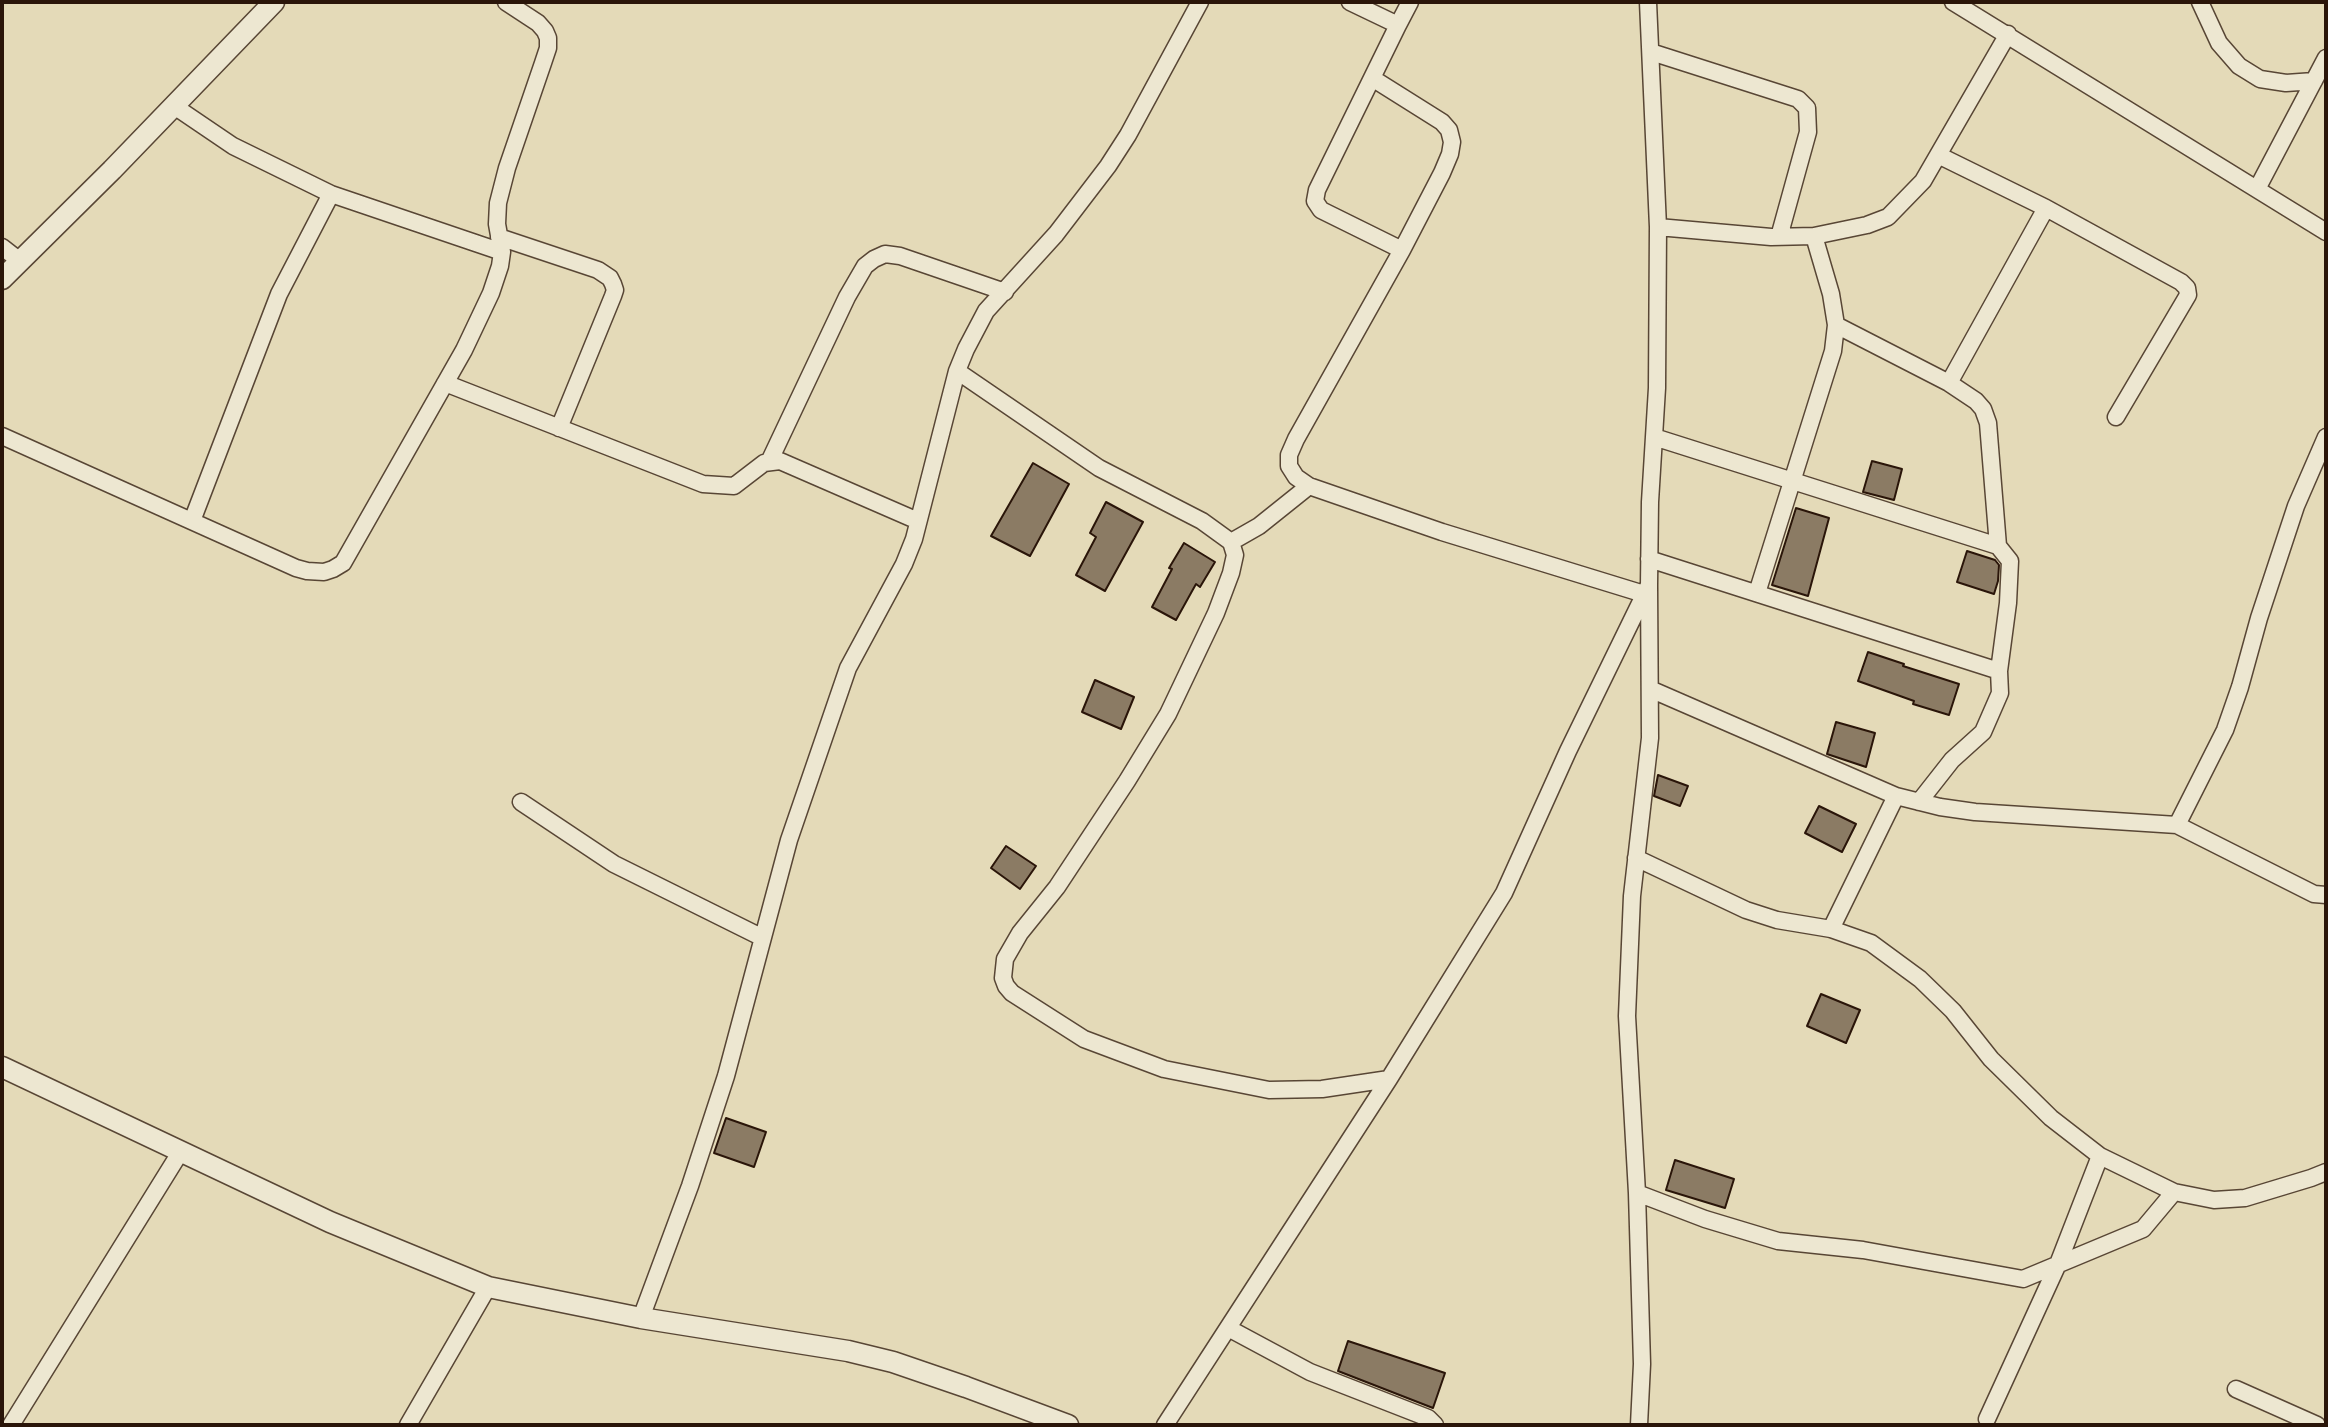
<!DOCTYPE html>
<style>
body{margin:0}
#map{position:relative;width:2328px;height:1427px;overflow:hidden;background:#e4dab8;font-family:"IM FELL Great Primer",serif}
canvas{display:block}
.frame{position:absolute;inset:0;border:4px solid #2a1509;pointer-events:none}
</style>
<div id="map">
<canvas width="2328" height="1427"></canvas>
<div class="frame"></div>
</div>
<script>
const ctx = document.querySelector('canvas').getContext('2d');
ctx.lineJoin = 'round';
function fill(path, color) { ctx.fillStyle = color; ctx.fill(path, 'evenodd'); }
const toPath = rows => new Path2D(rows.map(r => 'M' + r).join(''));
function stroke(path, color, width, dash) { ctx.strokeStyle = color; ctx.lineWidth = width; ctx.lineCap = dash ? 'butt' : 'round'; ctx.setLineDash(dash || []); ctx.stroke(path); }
const building = toPath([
 [1872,461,1902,469,1894,500,1863,492,1872,461],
 [1033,463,1069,484,1030,556,991,536,1033,463],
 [1106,502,1143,522,1105,591,1076,575,1096,537,1090,533,1106,502],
 [1796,508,1829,518,1808,596,1772,585,1796,508],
 [1184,543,1215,562,1200,587,1196,584,1176,620,1152,607,1172,569,1169,568,1184,543],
 [1967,551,1995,560,1999,565,1998,581,1994,594,1957,582,1967,551],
 [1868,652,1904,664,1903,666,1959,684,1949,715,1913,704,1914,701,1858,681,1868,652],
 [1095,680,1134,697,1121,729,1082,712,1095,680],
 [1836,722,1875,733,1866,767,1827,754,1836,722],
 [1658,775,1688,786,1680,806,1654,796,1658,775],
 [1819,806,1856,824,1842,852,1805,833,1819,806],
 [1006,846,1036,866,1020,889,991,868,1006,846],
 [1821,994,1860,1010,1846,1043,1807,1026,1821,994],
 [726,1118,766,1132,754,1167,714,1153,726,1118],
 [1675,1160,1734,1179,1725,1208,1666,1190,1675,1160],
 [1348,1341,1445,1373,1433,1408,1338,1371,1348,1341]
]);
fill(building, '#8b7b64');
stroke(building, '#2a1509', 2);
const minor = toPath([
 [1350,2,1398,25,1317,190,1315,201,1321,210,1402,250,1296,439,1289,455,1289,466,1296,477,1309,486,1442,532,1644,594],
 [1953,2,2326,232],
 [2200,2,2219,43,2239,66,2260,79,2286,83,2314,81],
 [1398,25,1410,2],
 [1651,52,1798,99,1807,108,1808,132,1779,237],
 [1372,78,1442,122,1449,130,1452,142,1450,154,1442,173,1402,250],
 [174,106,233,146,331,194,502,252],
 [1938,155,2046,208,2181,282,2187,288,2188,295,2116,417],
 [2257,189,2326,58],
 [1658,227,1771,237,1814,236,1867,225,1888,217,1923,181,2008,34],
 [499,237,598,270,610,278,613,284,615,290,613,296,559,428],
 [2,247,20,261],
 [1836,325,1949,383,1976,401,1983,409,1988,423,1998,546],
 [957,371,1099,468,1202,521,1231,542,1235,555,1231,573,1216,613,1168,714,1127,781,1057,887,1020,933,1005,959,1003,978,1006,986,1012,993,1084,1039,1164,1069,1269,1090,1322,1089,1389,1079],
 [445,383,703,484,734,486,764,463,780,461,918,521],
 [1949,383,2046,208],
 [2,436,296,568,307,571,324,572,333,569,343,563,464,350,491,293,500,266,502,252,497,224,498,203,507,168,543,63,548,48,548,38,545,31,538,23,506,2],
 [1654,437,1998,546,2010,561,2008,603,1999,671],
 [769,462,847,297,865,266,874,259,885,254,900,256,1005,292],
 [192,521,279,294,331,194],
 [1231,542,1259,526,1309,486],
 [1649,559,1999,671,2000,693,1983,732,1952,760,1919,802],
 [1757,593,1833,351,1836,325,1831,294,1814,236],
 [1650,689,1896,796,1940,807,1975,812,2177,825,2314,894,2326,895],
 [521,802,614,864,761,937],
 [2177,825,2225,730,2240,687,2259,618,2296,506,2326,437],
 [1636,858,1746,910,1777,920,1831,929,1871,943,1920,979,1953,1011,1991,1059,2051,1118,2100,1156,2174,1192,2214,1200,2245,1198,2311,1178,2326,1172],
 [1831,929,1896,796],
 [1637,1193,1705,1219,1778,1241,1863,1250,2023,1279,2143,1229,2174,1192],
 [641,1318,690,1186,726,1076,789,840,848,668,904,564,914,539,957,371,966,349,986,311,1056,234,1108,166,1128,135,1200,2],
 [1228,1328,1310,1372,1428,1418,1435,1425],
 [2236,1389,2317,1425],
 [1987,1419,2058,1264,2100,1156],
 [11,1425,181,1151],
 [408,1425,488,1287],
 [1165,1425,1389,1079,1504,893,1568,751,1648,587],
 [1639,1425,1642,1364,1637,1193,1627,1016,1632,896,1650,738,1649,585,1650,502,1657,388,1658,227,1648,2]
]);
const tertiary = toPath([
 [2,279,112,170,274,2],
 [2,1067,330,1222,488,1287,641,1318,848,1351,893,1362,966,1387,1068,1425]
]);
stroke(minor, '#584635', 19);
stroke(tertiary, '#584635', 23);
stroke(minor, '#ede7d1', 16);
stroke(tertiary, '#ede7d1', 20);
</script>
